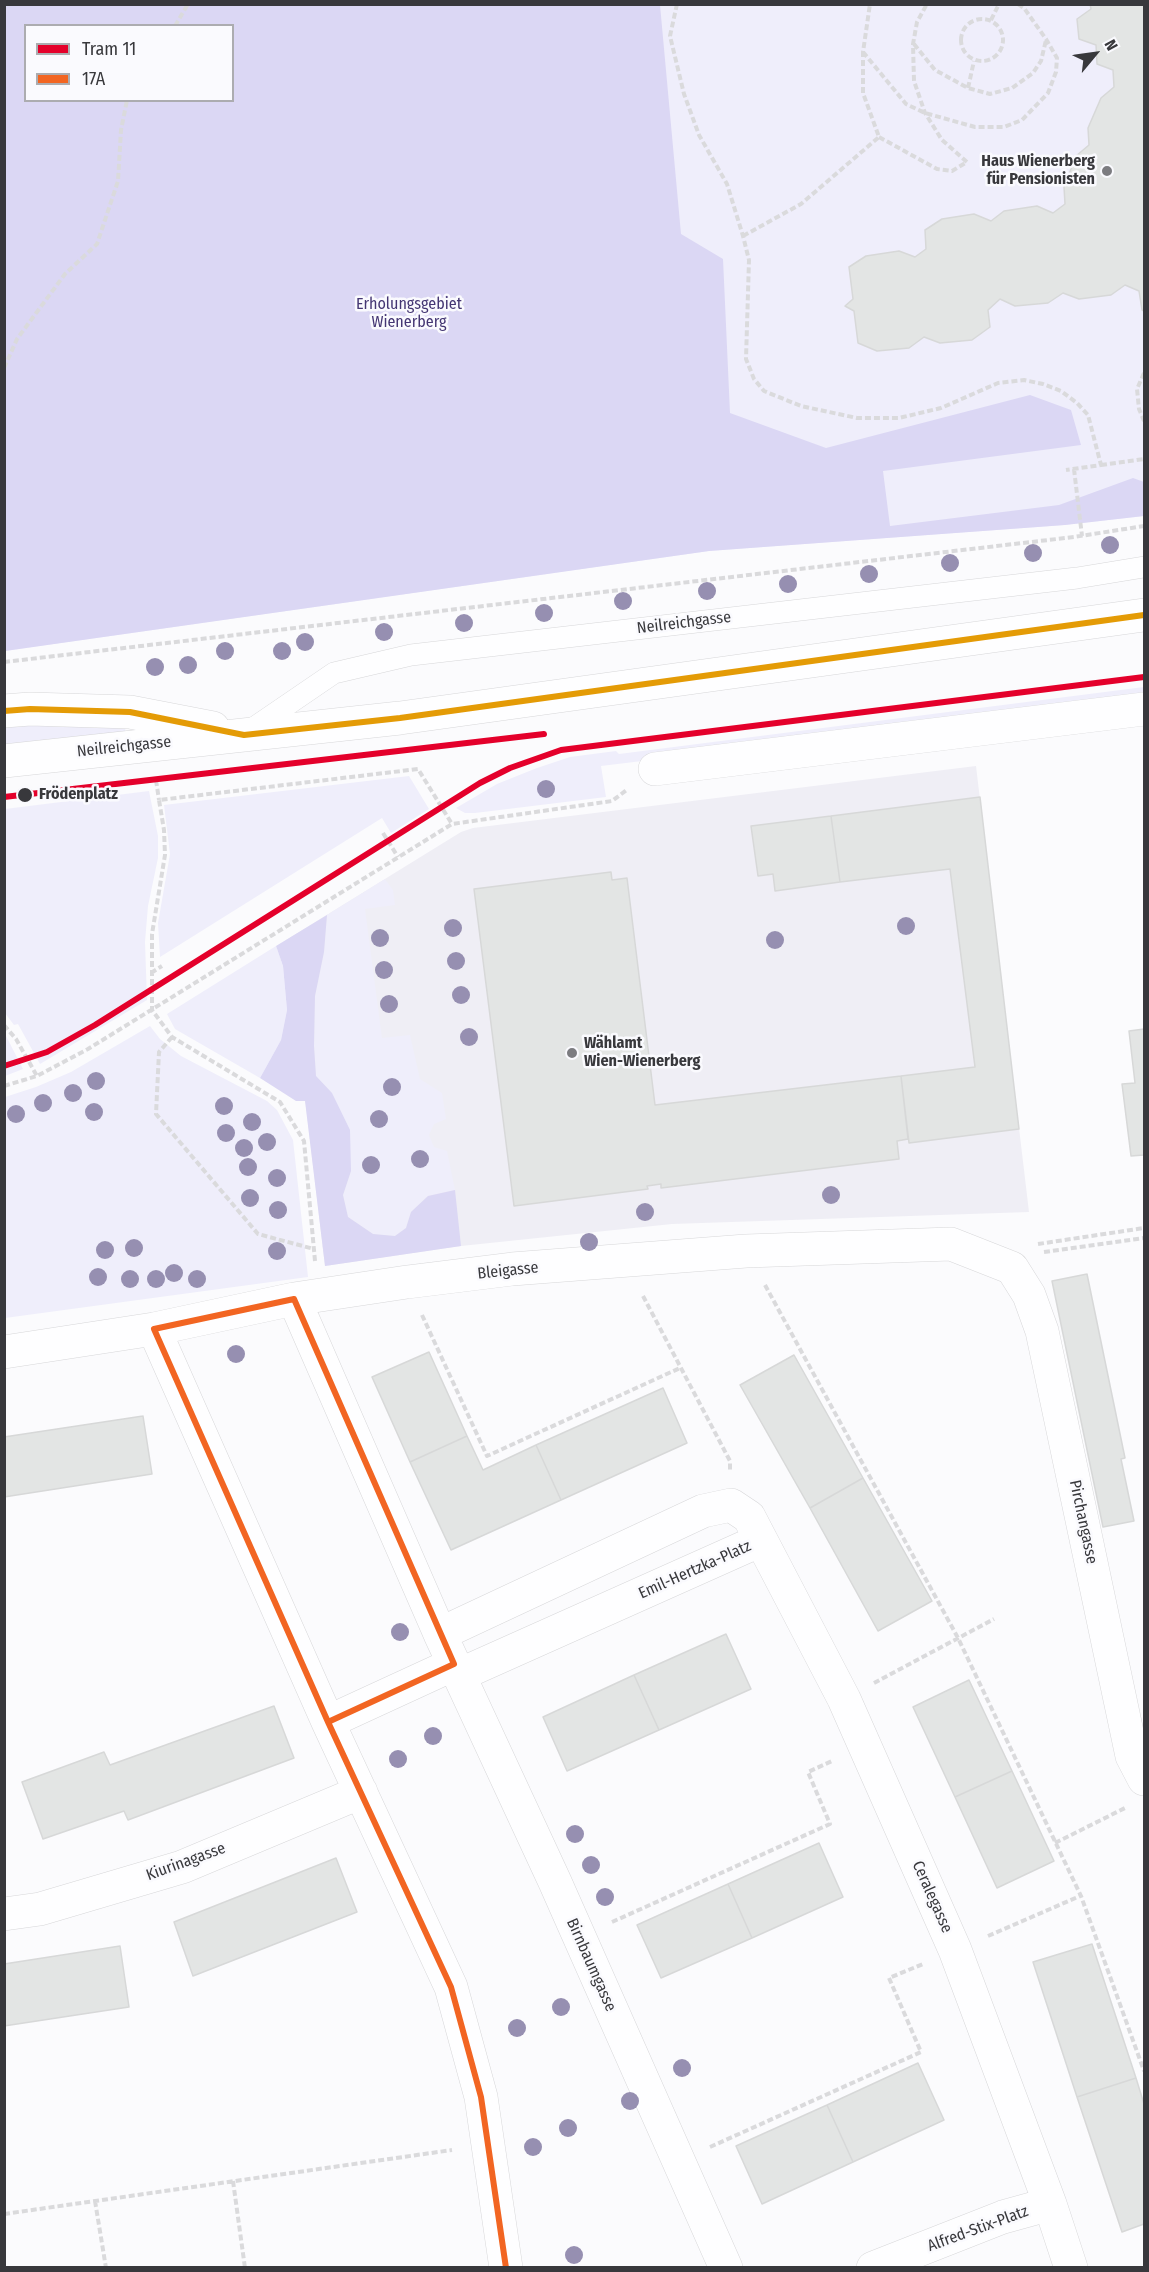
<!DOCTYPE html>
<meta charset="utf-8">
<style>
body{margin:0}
#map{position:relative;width:1149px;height:2272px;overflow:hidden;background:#fbfbfd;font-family:"Fira Sans Condensed",sans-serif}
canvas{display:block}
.frame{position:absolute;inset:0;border:6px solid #38383c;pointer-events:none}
.legend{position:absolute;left:24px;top:24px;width:210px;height:78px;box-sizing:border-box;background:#fafafe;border:2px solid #acacb0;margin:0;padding:8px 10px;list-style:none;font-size:18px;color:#38383c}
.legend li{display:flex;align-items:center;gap:12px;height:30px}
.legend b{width:30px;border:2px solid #acacb0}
.north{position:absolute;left:1065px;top:24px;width:60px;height:60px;-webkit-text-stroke:4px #fafafe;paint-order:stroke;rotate:61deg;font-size:16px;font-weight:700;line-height:24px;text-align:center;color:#38383c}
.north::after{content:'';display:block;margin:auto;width:21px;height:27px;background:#38383c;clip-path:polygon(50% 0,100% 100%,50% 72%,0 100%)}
</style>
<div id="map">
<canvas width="1149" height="2272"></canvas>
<div class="frame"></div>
<ul class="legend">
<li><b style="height:8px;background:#e4002b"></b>Tram 11</li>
<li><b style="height:8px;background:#f26522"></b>17A</li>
</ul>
<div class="north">N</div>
</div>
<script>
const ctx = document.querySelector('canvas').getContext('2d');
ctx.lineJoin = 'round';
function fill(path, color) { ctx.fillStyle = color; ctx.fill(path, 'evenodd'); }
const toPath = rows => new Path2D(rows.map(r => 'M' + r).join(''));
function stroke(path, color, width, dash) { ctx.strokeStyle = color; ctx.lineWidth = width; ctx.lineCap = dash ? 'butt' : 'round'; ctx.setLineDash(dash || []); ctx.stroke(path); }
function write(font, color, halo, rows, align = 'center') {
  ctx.font = font + ' "Fira Sans Condensed",sans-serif'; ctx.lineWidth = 5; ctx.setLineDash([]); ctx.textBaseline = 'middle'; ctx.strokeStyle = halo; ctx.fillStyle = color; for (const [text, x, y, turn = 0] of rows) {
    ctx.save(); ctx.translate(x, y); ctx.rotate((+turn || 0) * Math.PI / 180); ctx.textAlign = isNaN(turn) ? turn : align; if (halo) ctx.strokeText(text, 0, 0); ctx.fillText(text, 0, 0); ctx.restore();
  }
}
fill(toPath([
 [976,766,1029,1212,672,1224,461,1246,325,1266,286,940,461,832,473,828]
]), '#efeef5');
fill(toPath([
 [4,5,1144,5,1144,516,1065,525,709,551,5,651],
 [26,26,232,26,232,100,26,100],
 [1144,687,1144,700,601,766,606,797,475,813,465,813,456,808,497,784,537,768,570,757,616,751,619,754],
 [5,724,126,726,125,731,118,733,5,747],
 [409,776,429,809,391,833,382,818,160,957,158,923,170,854,164,805],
 [149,791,158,836,158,858,148,906,145,942,147,1000,40,1064,18,1024,14,1025,5,1013,5,809],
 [385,879,393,890,395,905,365,909,382,1038,410,1035,420,1079,442,1093,446,1119,434,1124,429,1135,434,1147,447,1151,455,1190,428,1196,411,1212,406,1228,395,1236,373,1234,348,1217,343,1195,351,1171,316,1076,314,1046,315,996,324,952,327,915],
 [276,946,283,966,287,1010,281,1040,260,1078,175,1029,167,1014],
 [150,1026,160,1039,181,1056,267,1101,277,1110,293,1140,308,1277,5,1318,5,1097,36,1087,71,1072],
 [5,1034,23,1069,5,1076,4,1076]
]), '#efeefb');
fill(toPath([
 [4,5,660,5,681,234,723,259,730,413,826,448,1030,395,1071,410,1081,445,883,471,890,526,1059,505,1133,478,1144,482,1144,516,1065,525,709,551,5,651],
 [26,26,232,26,232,100,26,100],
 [327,915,324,952,315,996,314,1046,316,1076,332,1093,350,1130,351,1171,343,1195,348,1217,373,1234,395,1236,406,1228,411,1212,428,1196,455,1190,461,1246,325,1266,305,1101,296,1101,260,1078,281,1040,287,1010,283,966,276,946]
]), '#dbd7f4');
const building = toPath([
 [1090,4,1144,4,1144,311,1142,310,1139,291,1125,285,1111,295,1079,299,1063,293,1048,303,1015,306,1000,299,988,310,990,327,972,340,940,343,924,337,909,348,877,351,858,343,854,311,845,306,853,299,849,267,866,256,899,251,915,257,926,249,925,230,942,219,974,214,991,221,1004,211,1037,206,1053,213,1065,204,1064,187,1076,156,1089,145,1088,128,1101,98,1114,87,1113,70,1097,64,1096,45,1079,39,1077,19,1091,9,1090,4],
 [980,797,1019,1129,909,1143,901,1076,975,1067,950,869,840,882,831,816,980,797],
 [831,816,840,882,775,891,773,874,758,876,751,826,831,816],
 [611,872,612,880,627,878,655,1105,901,1076,908,1139,897,1141,899,1159,661,1188,661,1184,647,1186,648,1189,514,1206,474,889,611,872],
 [1144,1029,1144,1155,1131,1156,1122,1084,1135,1083,1129,1031,1144,1029],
 [1087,1274,1125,1458,1121,1459,1134,1521,1103,1527,1052,1281,1087,1274],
 [429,1352,467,1436,410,1462,372,1377,429,1352],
 [794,1355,863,1478,810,1508,740,1385,794,1355],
 [663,1388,687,1443,561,1500,536,1445,663,1388],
 [143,1416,152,1474,4,1497,4,1437,143,1416],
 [467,1436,483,1470,536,1445,561,1500,451,1550,410,1462,467,1436],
 [863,1478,932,1601,878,1631,810,1508,863,1478],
 [726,1634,751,1689,659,1730,634,1675,726,1634],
 [634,1675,659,1730,567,1771,543,1717,634,1675],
 [969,1680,1012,1771,955,1797,913,1707,969,1680],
 [274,1706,294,1758,128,1820,124,1811,43,1839,22,1782,104,1752,110,1765,274,1706],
 [1012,1771,1054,1861,997,1888,955,1797,1012,1771],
 [819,1843,843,1897,752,1938,728,1884,819,1843],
 [336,1858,357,1912,193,1976,174,1922,336,1858],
 [728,1884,752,1938,661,1978,637,1925,728,1884],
 [1092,1944,1136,2078,1077,2097,1033,1962,1092,1944],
 [120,1946,129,2007,4,2026,4,1964,120,1946],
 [918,2063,944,2120,853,2162,827,2105,918,2063],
 [1136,2078,1144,2104,1144,2224,1122,2232,1077,2097,1136,2078],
 [827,2105,853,2162,762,2204,736,2146,827,2105]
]);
fill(building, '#e3e5e4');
stroke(building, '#d7d8d8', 1.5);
const lane = toPath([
 [249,731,334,673,411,655,1077,578,1144,567]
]);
const street = toPath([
 [4,711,30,709,130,712,213,728],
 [4,761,400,718,1144,615],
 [655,769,1144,709],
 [294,1299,440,1634,555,1882,726,2268],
 [154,1329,328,1722,451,1987,481,2097,506,2268],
 [4,1352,154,1329,294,1299,407,1282,512,1269,746,1251,951,1244,1012,1268,1029,1295,1042,1331,1132,1756,1144,1779],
 [440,1634,703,1511,731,1505,749,1517,844,1699,955,1950,1050,2204,1071,2268],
 [459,1675,761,1540],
 [328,1722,454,1664],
 [4,1914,40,1909,182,1867,361,1792],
 [873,2268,1003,2217,1050,2204]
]);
stroke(lane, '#d7d7d9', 22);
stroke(street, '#d7d7d9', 34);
stroke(toPath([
 [677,4,670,36,684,94,699,135,727,184,743,236,749,260,746,359,754,379,764,391,801,406,857,418,899,418,941,408,998,383,1024,380,1043,384,1061,391,1077,403,1088,415,1101,465,1066,470],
 '961 40a21 21 0 1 1 42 0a21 21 0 1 1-42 0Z',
 [991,20,999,4],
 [175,26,188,4],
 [914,44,935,70,968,88,990,94,1012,88,1033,73,1041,61,1046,40],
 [863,52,906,104,925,113,975,127,1004,127,1022,120,1048,93,1056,72,1057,58,1046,39,1024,8,1018,4],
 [968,88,974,61],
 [879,137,937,169,952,171,967,162,942,140,925,113,914,81,913,44,917,22,927,4],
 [743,236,801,204,879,137,863,93,863,52,870,4],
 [4,368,17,339,65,274,97,244,118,181,121,130,127,100],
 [1144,373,1137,389,1139,409,1144,421],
 [1101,465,1144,459],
 [1074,469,1082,536],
 [4,662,1074,537,1144,526],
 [156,780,159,800],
 [383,833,398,857],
 [151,973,162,966],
 [4,1025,16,1039,37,1076],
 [172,1037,159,1052,156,1114,258,1234,314,1249],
 [4,1086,37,1076,88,1049,452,824,612,801,628,789],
 [1038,1244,1144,1228],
 [1044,1252,1144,1238],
 [315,1261,304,1141,280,1102,172,1037,152,1010,152,934,165,855,164,830,159,800,418,769,452,824],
 [765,1285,958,1638,1081,1896,1144,2071],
 [643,1296,730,1461,730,1470],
 [422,1315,487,1456,680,1368],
 [874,1683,994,1619],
 [1055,1843,1125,1808],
 [612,1922,830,1824,808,1772,832,1761],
 [988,1936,1080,1896],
 [710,2147,921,2052,889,1978,923,1964],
 [233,2181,245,2268],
 [95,2201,106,2268],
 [4,2214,452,2150]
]), '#dadadc', 4, [6, 3]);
stroke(lane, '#fefeff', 21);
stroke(street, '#fefeff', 33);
stroke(toPath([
 [294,1299,454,1664],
 [154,1329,328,1722,451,1987,481,2097,506,2268],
 [154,1329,294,1299],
 [328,1722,454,1664]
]), '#f26522', 6);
stroke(toPath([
 [4,711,30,709,130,712,244,735,400,718,1144,615]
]), '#e49b06', 6);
stroke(toPath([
 [4,797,544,734],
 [4,1066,47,1052,95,1025,480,783,510,768,561,750,1144,677]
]), '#e4002b', 6);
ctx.fillStyle = '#968fb1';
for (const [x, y] of [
 [1110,545],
 [1033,553],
 [950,563],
 [869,574],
 [788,584],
 [707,591],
 [623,601],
 [544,613],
 [464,623],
 [384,632],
 [305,642],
 [225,651],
 [282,651],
 [188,665],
 [155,667],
 [546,789],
 [906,926],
 [453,928],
 [380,938],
 [775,940],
 [456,961],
 [384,970],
 [461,995],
 [389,1004],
 [469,1037],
 [96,1081],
 [392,1087],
 [73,1093],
 [43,1103],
 [224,1106],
 [94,1112],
 [16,1114],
 [379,1119],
 [252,1122],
 [226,1133],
 [267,1142],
 [244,1148],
 [420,1159],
 [371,1165],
 [248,1167],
 [277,1178],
 [831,1195],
 [250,1198],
 [278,1210],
 [645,1212],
 [589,1242],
 [134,1248],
 [105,1250],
 [277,1251],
 [174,1273],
 [98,1277],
 [130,1279],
 [156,1279],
 [197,1279],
 [236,1354],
 [400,1632],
 [433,1736],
 [398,1759],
 [575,1834],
 [591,1865],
 [605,1897],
 [561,2007],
 [517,2028],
 [682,2068],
 [630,2101],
 [568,2128],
 [533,2147],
 [574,2255]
]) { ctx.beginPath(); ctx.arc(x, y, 9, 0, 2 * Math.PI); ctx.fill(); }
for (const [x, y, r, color] of [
 [1107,171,6,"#7c7c80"],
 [25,795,8,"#38383c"],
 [572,1053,6,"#7c7c80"]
]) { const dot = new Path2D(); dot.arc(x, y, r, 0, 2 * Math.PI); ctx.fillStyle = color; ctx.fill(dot); stroke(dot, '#fafafe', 2); }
write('bold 16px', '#38383c', '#fafafe', [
 ["Haus Wienerberg",1095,162],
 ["für Pensionisten",1095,180],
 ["Wählamt",584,1044,"left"],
 ["Wien-Wienerberg",584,1062,"left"]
], 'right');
write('16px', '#443673', '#fafafe', [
 ["Erholungsgebiet",409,305],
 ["Wienerberg",409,323]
]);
write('16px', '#38383c', '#fafafe', [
 ["Neilreichgasse",684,623,-7],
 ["Neilreichgasse",124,747,-6],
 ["Bleigasse",508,1271,-6],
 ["Pirchangasse",1083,1522,78],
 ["Emil-Hertzka-Platz",695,1570,-24],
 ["Kiurinagasse",186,1862,-20],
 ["Ceralegasse",932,1897,66],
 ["Birnbaumgasse",591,1965,66],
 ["Alfred-Stix-Platz",978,2229,-20]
]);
write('bold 16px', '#38383c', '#fafafe', [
 ["Frödenplatz",39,795]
], 'left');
</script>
